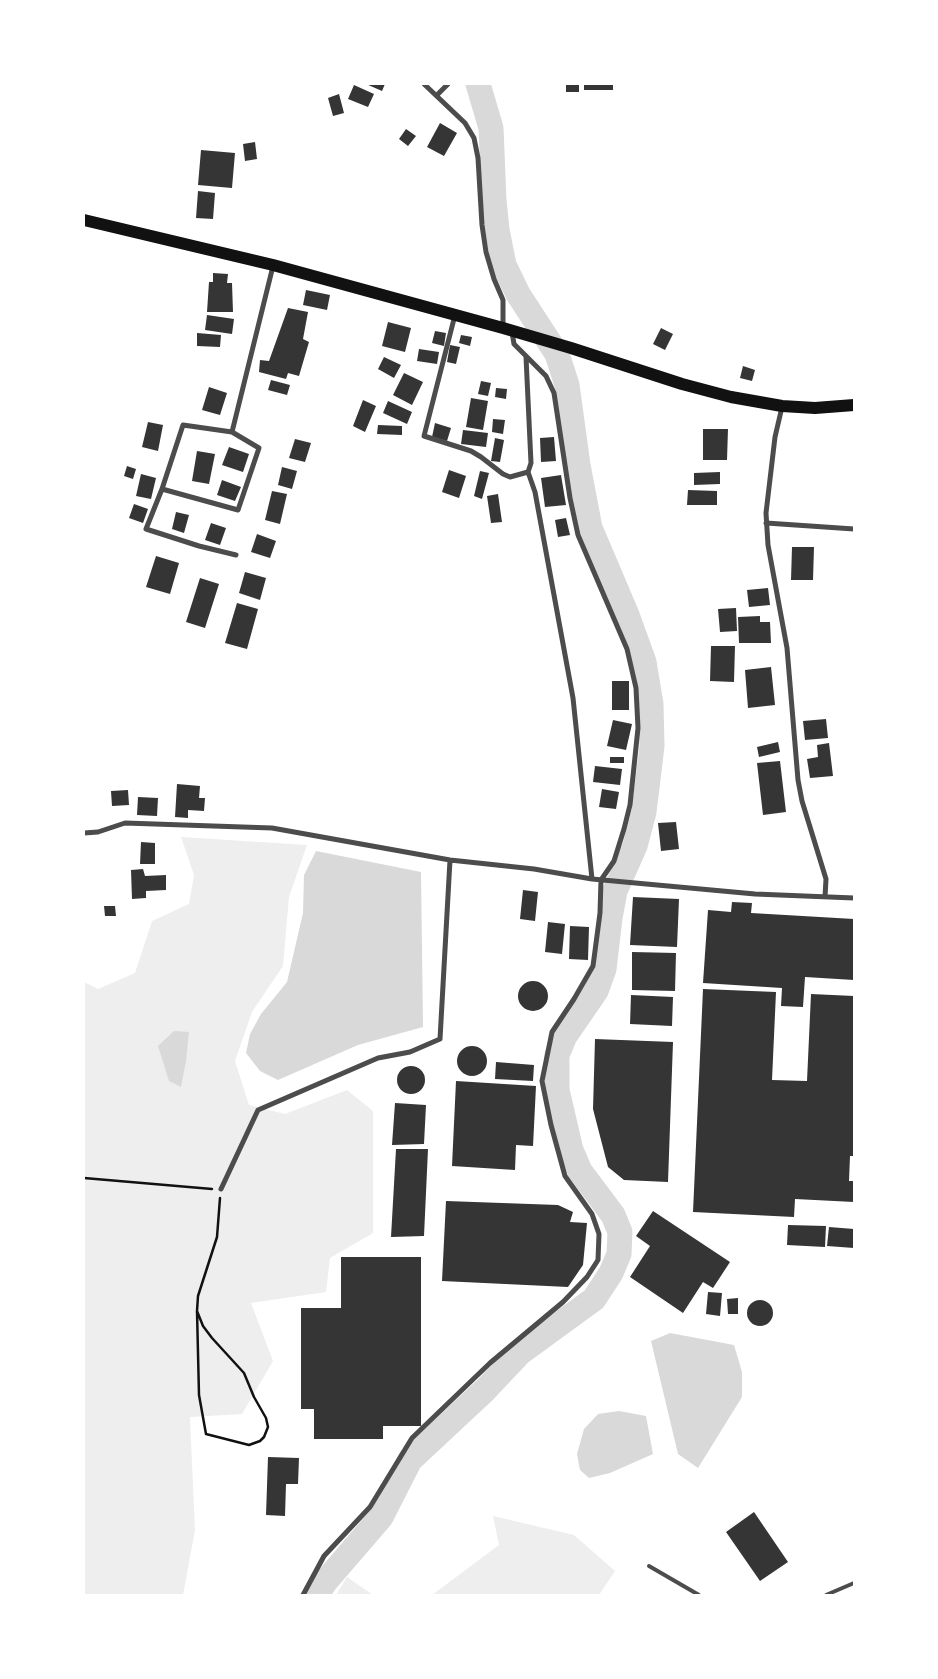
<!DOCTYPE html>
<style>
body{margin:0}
#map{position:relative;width:938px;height:1679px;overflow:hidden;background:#fff;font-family:"Nunito Sans",sans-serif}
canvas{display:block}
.frame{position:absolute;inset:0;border:85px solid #fff;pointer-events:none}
</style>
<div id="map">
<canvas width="938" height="1679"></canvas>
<div class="frame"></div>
</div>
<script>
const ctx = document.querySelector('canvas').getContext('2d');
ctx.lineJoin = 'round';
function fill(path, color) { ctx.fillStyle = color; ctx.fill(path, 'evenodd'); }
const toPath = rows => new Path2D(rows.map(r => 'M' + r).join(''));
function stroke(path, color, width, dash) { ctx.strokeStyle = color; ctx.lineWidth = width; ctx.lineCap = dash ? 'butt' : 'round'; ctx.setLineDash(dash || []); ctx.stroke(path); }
fill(toPath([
 [181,837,307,845,289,897,283,966,252,1012,235,1061,249,1105,285,1114,347,1090,373,1111,373,1233,330,1258,326,1292,251,1303,273,1361,242,1414,190,1417,195,1530,183,1595,84,1595,84,982,98,989,135,973,152,921,189,904,194,875],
 [493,1516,574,1535,615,1571,599,1595,432,1595,499,1545],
 [347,1577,373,1595,336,1595]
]), '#eee');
fill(toPath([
 [316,851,421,872,423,1027,358,1045,278,1080,260,1071,246,1053,250,1034,261,1014,287,982,303,913,304,875],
 [174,1031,189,1032,186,1061,181,1087,169,1081,158,1046],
 [670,1333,734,1345,742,1372,742,1397,698,1468,678,1454,651,1341],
 [619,1411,646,1416,653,1454,610,1473,589,1478,580,1470,577,1454,584,1429,598,1414]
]), '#d9d9d9');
stroke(toPath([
 [317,1595,325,1582,381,1517,410,1460,485,1390,520,1353,594,1299,611,1273,619,1254,620,1232,613,1215,580,1171,571,1150,557,1090,557,1055,565,1036,596,991,604,969,610,918,615,891,635,846,644,812,652,746,651,704,644,662,627,615,590,528,578,465,567,385,557,354,518,294,504,265,497,230,494,200,491,128,478,84]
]), '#d9d9d9', 25);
fill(toPath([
 [366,84,385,84,382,91],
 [566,84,579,84,579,92,566,92],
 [584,84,613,84,613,90,584,90],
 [354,85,374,94,368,107,348,99],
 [339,94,344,113,333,116,328,98],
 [440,123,457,133,444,156,427,147],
 [406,129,416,136,408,146,399,139],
 [255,142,257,159,245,161,243,144],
 [201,150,235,153,232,188,198,185],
 [198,191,215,193,213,219,196,218],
 [213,273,228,274,227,283,232,283,233,312,207,312,209,282,213,282],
 [306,290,330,295,327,310,303,305],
 [288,308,308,312,303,339,309,342,299,376,288,373,286,379,259,372,260,360,269,361],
 [207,315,234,319,232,334,205,330],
 [388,322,411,328,405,352,382,346],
 [661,328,673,334,665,350,653,344],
 [435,331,446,333,444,346,432,343],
 [197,333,221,335,220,347,197,346],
 [461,335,472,337,470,346,459,343],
 [450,345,460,347,456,364,447,362],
 [419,349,439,352,437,364,417,361],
 [384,357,401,365,394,378,378,369],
 [743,366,755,370,752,381,740,378],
 [404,373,423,382,412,405,393,395],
 [271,380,290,385,287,395,268,390],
 [481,381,491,383,488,396,478,394],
 [209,387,227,393,220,415,202,410],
 [496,388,507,389,506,399,495,397],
 [471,398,488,401,483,430,466,427],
 [363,400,376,406,365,432,353,426],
 [388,401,412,412,407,424,383,413],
 [493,419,505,420,503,434,492,432],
 [148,422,163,425,158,451,142,447],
 [435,423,451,428,447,441,432,437],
 [378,425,402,426,402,435,377,434],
 [703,429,728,429,727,460,703,460],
 [463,430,488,433,486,447,461,444],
 [554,437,556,461,541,462,540,438],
 [495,438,504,440,500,462,491,461],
 [295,439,311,443,305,462,289,458],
 [229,447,249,454,243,472,222,465],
 [197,451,215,454,209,484,192,481],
 [127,466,136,469,133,479,124,476],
 [282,467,297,471,292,489,278,485],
 [449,470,466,476,459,498,442,492],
 [480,471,489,473,482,499,474,496],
 [720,472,720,484,694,485,694,473],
 [141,474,156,478,151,499,136,496],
 [561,475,566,505,545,507,541,478],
 [222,480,241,487,235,501,217,495],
 [688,490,717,491,717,505,687,505],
 [272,491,287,494,280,524,265,520],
 [498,494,502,522,491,523,487,496],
 [134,504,148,509,143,523,129,518],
 [176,512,189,515,184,533,172,529],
 [566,518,570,535,558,537,555,520],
 [211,523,226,528,220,545,205,540],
 [257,534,276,541,270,558,251,552],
 [792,547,814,547,813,580,791,580],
 [156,556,179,563,170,594,146,587],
 [245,572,266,578,260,600,239,593],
 [200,578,219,584,205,628,186,622],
 [768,588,770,605,749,607,747,590],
 [237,603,258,609,247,649,225,643],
 [736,608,737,631,720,632,718,609],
 [760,616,760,622,770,622,771,643,739,643,738,617],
 [711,646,735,646,734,682,710,681],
 [771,667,775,705,748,708,745,670],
 [612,681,629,681,629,710,612,710],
 [826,719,828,738,805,740,803,721],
 [613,720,632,724,626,750,607,746],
 [778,742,780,752,759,757,757,747],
 [829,743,833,776,810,778,807,759,818,757,817,745],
 [610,757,624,757,624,763,610,763],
 [780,761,786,812,763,815,757,763],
 [595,766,622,769,620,785,593,782],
 [177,784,200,786,199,798,205,798,204,811,188,810,188,818,175,817],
 [602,789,619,792,616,809,599,807],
 [128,790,129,805,112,806,111,791],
 [138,797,158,798,157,816,137,815],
 [676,822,679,849,661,851,658,823],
 [141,842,155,843,155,864,140,864],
 [143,869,145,876,166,875,166,890,146,891,146,898,132,899,131,870],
 [523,890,538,892,535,921,520,919],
 [633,897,679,899,677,947,630,945],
 [732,902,752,903,751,913,854,919,854,980,805,977,803,1007,781,1006,782,988,703,983,708,910,731,912],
 [104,906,115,906,116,916,105,916],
 [548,922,565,924,562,954,545,952],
 [570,926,589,927,588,960,569,959],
 [632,952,676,953,675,991,632,990],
 '518 996a15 15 0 1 1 30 0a15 15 0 1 1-30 0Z',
 [703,989,776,992,772,1080,807,1081,811,994,854,996,854,1156,850,1156,849,1181,854,1181,854,1202,795,1199,794,1217,693,1212],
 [631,995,673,997,672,1026,630,1024],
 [595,1039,673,1042,668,1182,624,1180,608,1167,593,1109],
 '457 1061a15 15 0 1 1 30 0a15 15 0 1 1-30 0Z',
 [496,1062,534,1065,533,1081,495,1079],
 '397 1080a14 14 0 1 1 28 0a14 14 0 1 1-28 0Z',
 [456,1081,536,1086,533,1146,516,1145,515,1170,452,1166],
 [395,1103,426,1105,424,1144,392,1145],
 [396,1149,428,1149,424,1236,391,1237],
 [446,1201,558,1205,573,1212,570,1222,587,1223,583,1265,568,1287,442,1281],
 [653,1211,730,1262,713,1288,703,1282,683,1313,630,1277,650,1246,636,1236],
 [788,1225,826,1226,825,1247,787,1245],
 [829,1227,854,1229,854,1248,827,1246],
 [341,1257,421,1257,421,1426,383,1426,383,1439,314,1439,314,1409,301,1409,301,1308,341,1308],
 [708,1292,722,1293,720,1316,706,1314],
 [738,1298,738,1314,728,1314,727,1299],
 '747 1313a13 13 0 1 1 26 0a13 13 0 1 1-26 0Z',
 [268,1457,299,1458,298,1484,286,1484,285,1516,266,1515],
 [754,1512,788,1562,760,1581,726,1532]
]), '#353535');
stroke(toPath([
 [84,1178,212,1189],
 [197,1311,203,1326,212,1338,244,1373,254,1397,266,1418,268,1427,264,1437,260,1441,249,1445,206,1434,199,1395,197,1311,198,1296,217,1237,220,1198]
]), '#111', 2.5);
stroke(toPath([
 [649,1566,699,1595],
 [826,1595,854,1583]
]), '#4c4c4c', 4);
stroke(toPath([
 [424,84,465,123,474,138,478,158,482,225,486,252,494,279,503,300,503,327],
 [437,95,448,84],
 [455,315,424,436,471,451,481,457,503,474,510,477,528,472,531,463,526,357],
 [782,407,775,437,766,513,768,545,787,648,798,780,802,801,826,879,825,897],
 [232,432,259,448,238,510,162,489,183,425,232,432,273,266],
 [528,472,535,492,573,698,592,879],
 [162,489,146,529,199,546,236,555],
 [766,523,854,529],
 [84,833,98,832,125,823,272,828,450,860,534,869,592,879,755,894,854,898],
 [221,1189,258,1110,378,1058,410,1052,440,1039,450,860],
 [303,1595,324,1556,370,1507,412,1438,490,1363,563,1302,587,1277,598,1260,599,1234,592,1214,565,1176,551,1125,542,1081,552,1032,574,999,593,966,600,913,601,880,614,861,624,829,630,805,638,728,636,688,627,649,578,535,570,498,554,393,546,376,514,344,512,332]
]), '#4c4c4c', 5);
stroke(toPath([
 [84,220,273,265,503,328,571,348,682,384,731,397,782,406,815,408,854,405]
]), '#111', 12);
</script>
